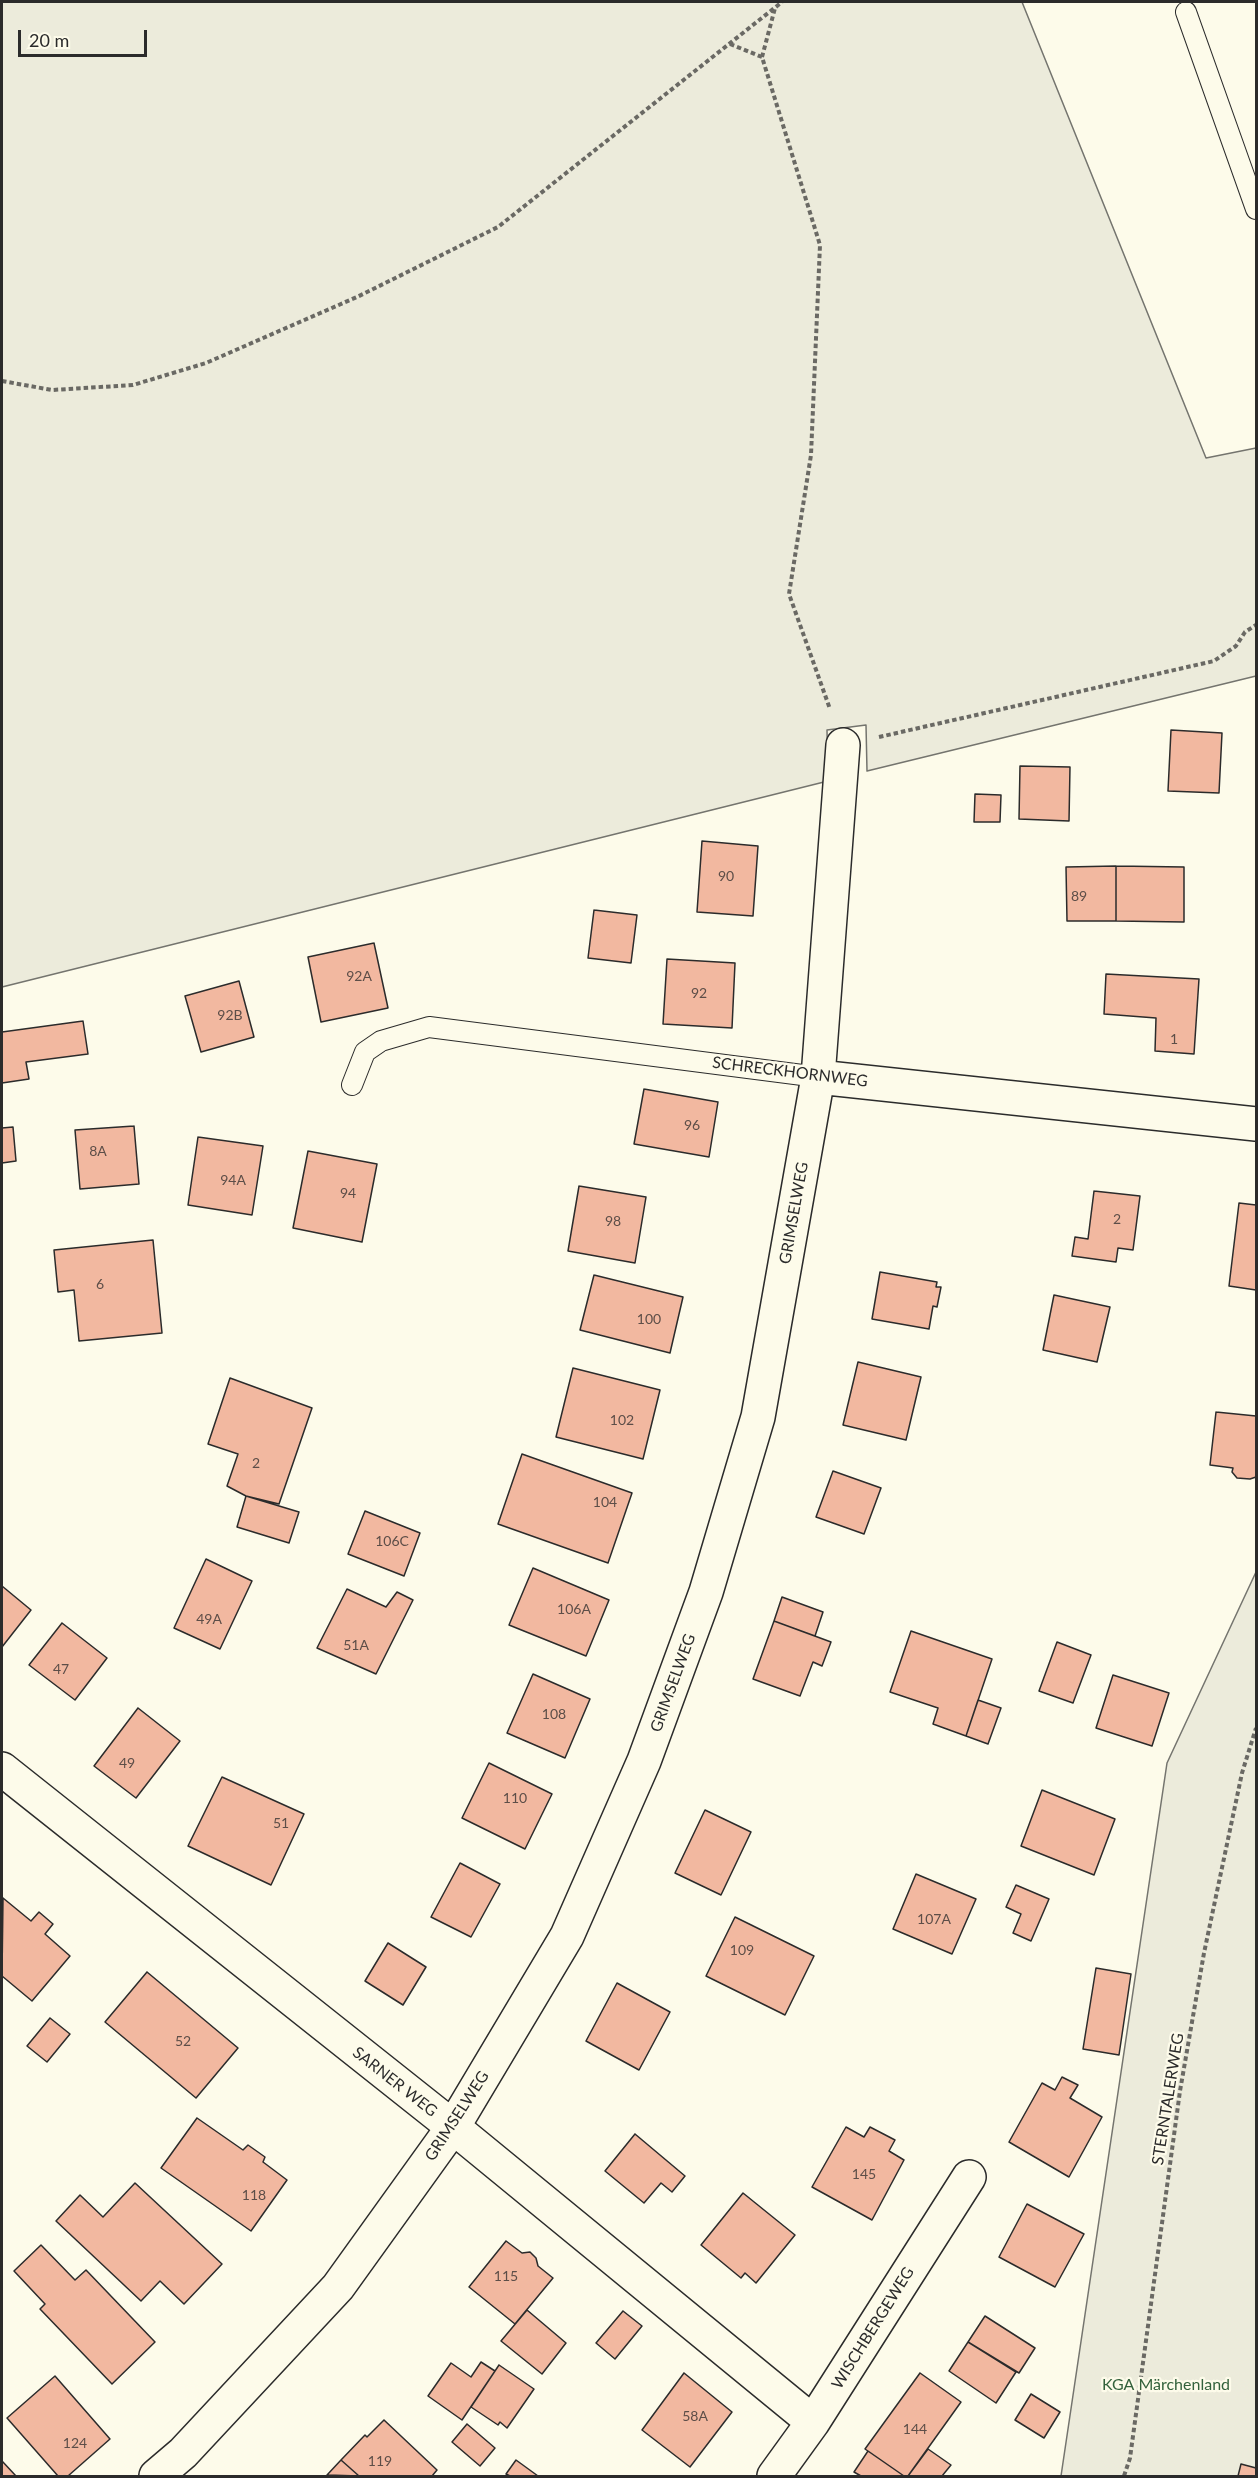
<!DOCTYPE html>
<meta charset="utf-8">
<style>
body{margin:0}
#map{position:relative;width:1258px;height:2478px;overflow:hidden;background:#fdfbea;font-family:Lato,sans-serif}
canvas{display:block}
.frame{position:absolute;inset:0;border:3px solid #2b2b2b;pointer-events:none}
.scale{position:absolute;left:18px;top:30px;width:129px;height:27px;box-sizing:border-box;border:3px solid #2b2b2b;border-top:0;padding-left:8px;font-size:18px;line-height:21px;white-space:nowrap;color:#2b2b2b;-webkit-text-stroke:4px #fdfbea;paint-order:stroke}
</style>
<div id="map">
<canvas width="1258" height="2478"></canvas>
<div class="frame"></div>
<div class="scale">20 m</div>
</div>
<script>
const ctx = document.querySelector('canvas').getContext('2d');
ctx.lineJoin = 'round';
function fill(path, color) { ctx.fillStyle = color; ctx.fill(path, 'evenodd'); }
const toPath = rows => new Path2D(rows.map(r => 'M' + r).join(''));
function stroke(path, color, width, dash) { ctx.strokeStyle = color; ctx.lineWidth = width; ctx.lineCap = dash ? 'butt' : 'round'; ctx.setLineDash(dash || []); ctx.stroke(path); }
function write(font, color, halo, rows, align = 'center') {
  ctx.font = font + ' Lato,sans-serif'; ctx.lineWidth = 4.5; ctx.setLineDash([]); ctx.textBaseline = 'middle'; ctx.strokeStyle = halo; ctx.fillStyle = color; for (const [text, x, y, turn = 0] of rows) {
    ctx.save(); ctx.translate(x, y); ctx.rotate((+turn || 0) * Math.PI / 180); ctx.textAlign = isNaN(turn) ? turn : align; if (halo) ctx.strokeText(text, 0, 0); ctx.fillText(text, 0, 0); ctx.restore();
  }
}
const green = toPath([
 [2,2,1022,2,1206,458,1256,448,1256,676,867,771,866,725,827,730,828,781,2,987,2,2],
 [1256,1572,1256,2476,1061,2476,1167,1763,1256,1572]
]);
fill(green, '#ecebdb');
stroke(green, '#74746e', 1.5);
const building = toPath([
 [1171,730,1222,733,1219,793,1168,791,1171,730],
 [1020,766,1070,767,1069,821,1019,819,1020,766],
 [975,794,1001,795,1000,822,974,822,975,794],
 [702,841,758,846,753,916,697,912,702,841],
 [1116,866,1184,867,1184,922,1116,921,1116,866],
 [1116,866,1116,921,1067,921,1066,867,1116,866],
 [594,910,637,915,631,963,588,958,594,910],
 [374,943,388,1008,321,1022,308,957,374,943],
 [667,959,735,963,732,1028,663,1024,667,959],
 [1106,974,1199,979,1194,1054,1155,1051,1156,1018,1104,1014,1106,974],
 [239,981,254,1037,201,1052,185,996,239,981],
 [83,1021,88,1054,26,1062,29,1079,2,1083,2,1032,83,1021],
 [644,1089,718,1102,709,1157,634,1144,644,1089],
 [134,1126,139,1184,80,1189,75,1130,134,1126],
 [13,1127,16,1161,2,1163,2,1128,13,1127],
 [198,1137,263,1146,252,1215,188,1205,198,1137],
 [308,1151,377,1164,362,1242,293,1228,308,1151],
 [579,1186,646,1197,635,1263,568,1251,579,1186],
 [1094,1191,1140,1196,1133,1250,1118,1248,1116,1262,1072,1256,1075,1237,1088,1239,1094,1191],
 [1239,1203,1256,1205,1256,1290,1229,1286,1239,1203],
 [153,1240,162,1333,79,1341,74,1290,58,1292,54,1250,153,1240],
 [880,1272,937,1282,936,1287,941,1287,937,1307,933,1306,929,1329,872,1319,880,1272],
 [594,1275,683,1297,670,1353,580,1330,594,1275],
 [1054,1295,1110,1307,1097,1362,1043,1350,1054,1295],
 [858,1362,921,1377,906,1440,843,1425,858,1362],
 [573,1368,660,1390,643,1459,556,1437,573,1368],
 [230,1378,312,1408,279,1504,246,1496,227,1486,238,1454,208,1444,230,1378],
 [1216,1412,1256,1416,1256,1477,1250,1479,1237,1478,1232,1472,1233,1468,1210,1465,1216,1412],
 [522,1454,632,1493,608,1563,498,1524,522,1454],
 [833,1471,881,1488,864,1534,816,1517,833,1471],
 [246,1496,299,1512,289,1543,237,1527,246,1496],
 [365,1511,420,1533,404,1576,348,1554,365,1511],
 [206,1559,252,1581,220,1649,174,1628,206,1559],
 [533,1568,609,1600,586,1656,509,1625,533,1568],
 [2,1586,31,1610,2,1647,2,1586],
 [347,1589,386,1607,397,1592,413,1600,376,1674,317,1648,347,1589],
 [782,1597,823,1612,815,1636,774,1621,782,1597],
 [774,1621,831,1642,822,1666,813,1662,800,1696,753,1679,774,1621],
 [62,1623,107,1658,75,1700,29,1665,62,1623],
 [911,1631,992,1659,966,1736,933,1724,938,1708,890,1692,911,1631],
 [1057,1642,1091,1655,1073,1703,1039,1691,1057,1642],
 [533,1674,590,1699,565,1758,507,1733,533,1674],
 [1113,1675,1169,1693,1152,1746,1096,1728,1113,1675],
 [978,1700,1001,1708,988,1744,966,1736,978,1700],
 [138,1708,180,1741,136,1798,94,1766,138,1708],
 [489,1763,552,1794,525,1849,462,1818,489,1763],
 [222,1777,304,1814,271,1885,188,1846,222,1777],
 [1042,1790,1115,1819,1094,1875,1021,1846,1042,1790],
 [705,1810,751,1832,721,1895,675,1873,705,1810],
 [460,1863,500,1884,471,1937,431,1917,460,1863],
 [916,1874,976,1899,952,1954,893,1929,916,1874],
 [1016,1885,1049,1899,1031,1941,1013,1933,1021,1914,1006,1907,1016,1885],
 [3,1898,31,1921,39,1912,53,1924,45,1934,70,1956,32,2001,2,1976,3,1898],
 [735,1917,814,1956,785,2015,706,1976,735,1917],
 [388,1943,426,1967,403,2005,365,1981,388,1943],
 [1096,1968,1131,1974,1119,2055,1083,2049,1096,1968],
 [147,1972,238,2048,196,2098,105,2022,147,1972],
 [617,1983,670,2012,639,2070,586,2041,617,1983],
 [50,2018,70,2034,47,2062,27,2046,50,2018],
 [1062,2077,1078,2085,1070,2098,1102,2117,1069,2177,1009,2142,1042,2083,1055,2090,1062,2077],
 [197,2118,243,2150,248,2145,265,2157,263,2162,287,2180,251,2231,161,2168,197,2118],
 [846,2127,864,2137,870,2127,895,2140,889,2151,904,2160,872,2220,812,2187,846,2127],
 [635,2134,685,2176,672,2192,661,2183,644,2203,605,2171,635,2134],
 [135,2183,222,2264,184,2304,160,2281,141,2301,56,2221,80,2195,103,2217,135,2183],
 [743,2193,795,2235,756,2283,745,2273,741,2278,701,2245,743,2193],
 [1027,2204,1084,2234,1055,2287,999,2257,1027,2204],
 [506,2241,522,2253,530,2252,536,2258,538,2266,553,2278,515,2324,469,2287,506,2241],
 [41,2245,75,2280,86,2270,155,2342,112,2384,40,2309,45,2304,14,2271,41,2245],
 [527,2310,566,2343,542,2374,501,2341,527,2310],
 [623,2311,642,2326,615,2359,596,2343,623,2311],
 [985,2316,1035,2348,1019,2373,968,2342,985,2316],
 [968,2342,1016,2372,996,2403,949,2371,968,2342],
 [481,2362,495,2371,462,2420,428,2396,451,2363,471,2377,481,2362],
 [499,2365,534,2389,507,2428,500,2422,498,2425,471,2407,499,2365],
 [684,2373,732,2412,690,2467,642,2430,684,2373],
 [920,2373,961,2402,908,2476,904,2476,865,2449,920,2373],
 [55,2376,110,2439,68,2476,58,2476,7,2418,55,2376],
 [1031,2394,1060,2412,1044,2438,1015,2420,1031,2394],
 [384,2420,437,2470,432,2476,359,2476,341,2460,365,2435,367,2437,384,2420],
 [467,2424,495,2448,480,2466,452,2442,467,2424],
 [928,2449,951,2465,942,2476,908,2476,928,2449],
 [868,2451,904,2476,861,2476,854,2472,868,2451],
 [341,2460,359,2476,327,2475,341,2460],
 [516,2460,538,2476,510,2476,506,2474,516,2460],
 [2,2461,16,2476,2,2476,2,2461],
 [1241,2464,1256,2468,1256,2476,1238,2476,1241,2464]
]);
fill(building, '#f2b8a0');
stroke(building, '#2b2b2b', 1.5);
const service = toPath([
 [1186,12,1256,209],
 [352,1085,365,1052,381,1041,429,1027,818,1077]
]);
const minor = toPath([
 [818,1077,1256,1124],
 [2,1769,453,2127,813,2422],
 [156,2476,183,2453,338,2287,453,2127,567,1936,644,1761,706,1592,758,1417,818,1077,843,745],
 [774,2476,813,2422,969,2177]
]);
stroke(service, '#2b2b2b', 22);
stroke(minor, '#2b2b2b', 36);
stroke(toPath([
 [730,44,762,57,820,245,811,455,789,594,830,709],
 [762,57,775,8],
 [2,381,52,390,133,385,206,363,357,297,498,227,782,2],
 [879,737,1214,661,1236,646,1245,632,1256,625],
 [1124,2476,1130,2458,1180,2091,1204,1953,1242,1773,1256,1728]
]), '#6a6964', 4, [4.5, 3]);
stroke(service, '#fdfbea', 20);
stroke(minor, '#fdfbea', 33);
write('14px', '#5d4e48', null, [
 ["90",726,876],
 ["89",1079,896],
 ["92A",359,976],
 ["92",699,993],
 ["92B",230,1015],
 ["1",1174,1039],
 ["96",692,1125],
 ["8A",98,1151],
 ["94A",233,1180],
 ["94",348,1193],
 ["2",1117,1219],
 ["98",613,1221],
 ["6",100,1284],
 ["100",649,1319],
 ["102",622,1420],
 ["2",256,1463],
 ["104",605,1502],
 ["106C",392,1541],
 ["106A",574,1609],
 ["49A",209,1619],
 ["51A",356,1645],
 ["47",61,1669],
 ["108",554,1714],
 ["49",127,1763],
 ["110",515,1798],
 ["51",281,1823],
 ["107A",934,1919],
 ["109",742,1950],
 ["52",183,2041],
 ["145",864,2174],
 ["118",254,2195],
 ["115",506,2276],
 ["58A",695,2416],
 ["144",915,2429],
 ["124",75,2443],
 ["119",380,2461]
]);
write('16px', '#2b2b2b', '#fdfbea', [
 ["SCHRECKHORNWEG",790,1072,7],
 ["GRIMSELWEG",794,1213,-80],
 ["GRIMSELWEG",673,1683,-70],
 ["SARNER WEG",395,2082,38],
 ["STERNTALERWEG",1168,2099,-81],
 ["GRIMSELWEG",457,2116,-57],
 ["WISCHBERGEWEG",873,2328,-58]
]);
write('16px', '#34623c', '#fdfbea', [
 ["KGA Märchenland",1166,2385]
]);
</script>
